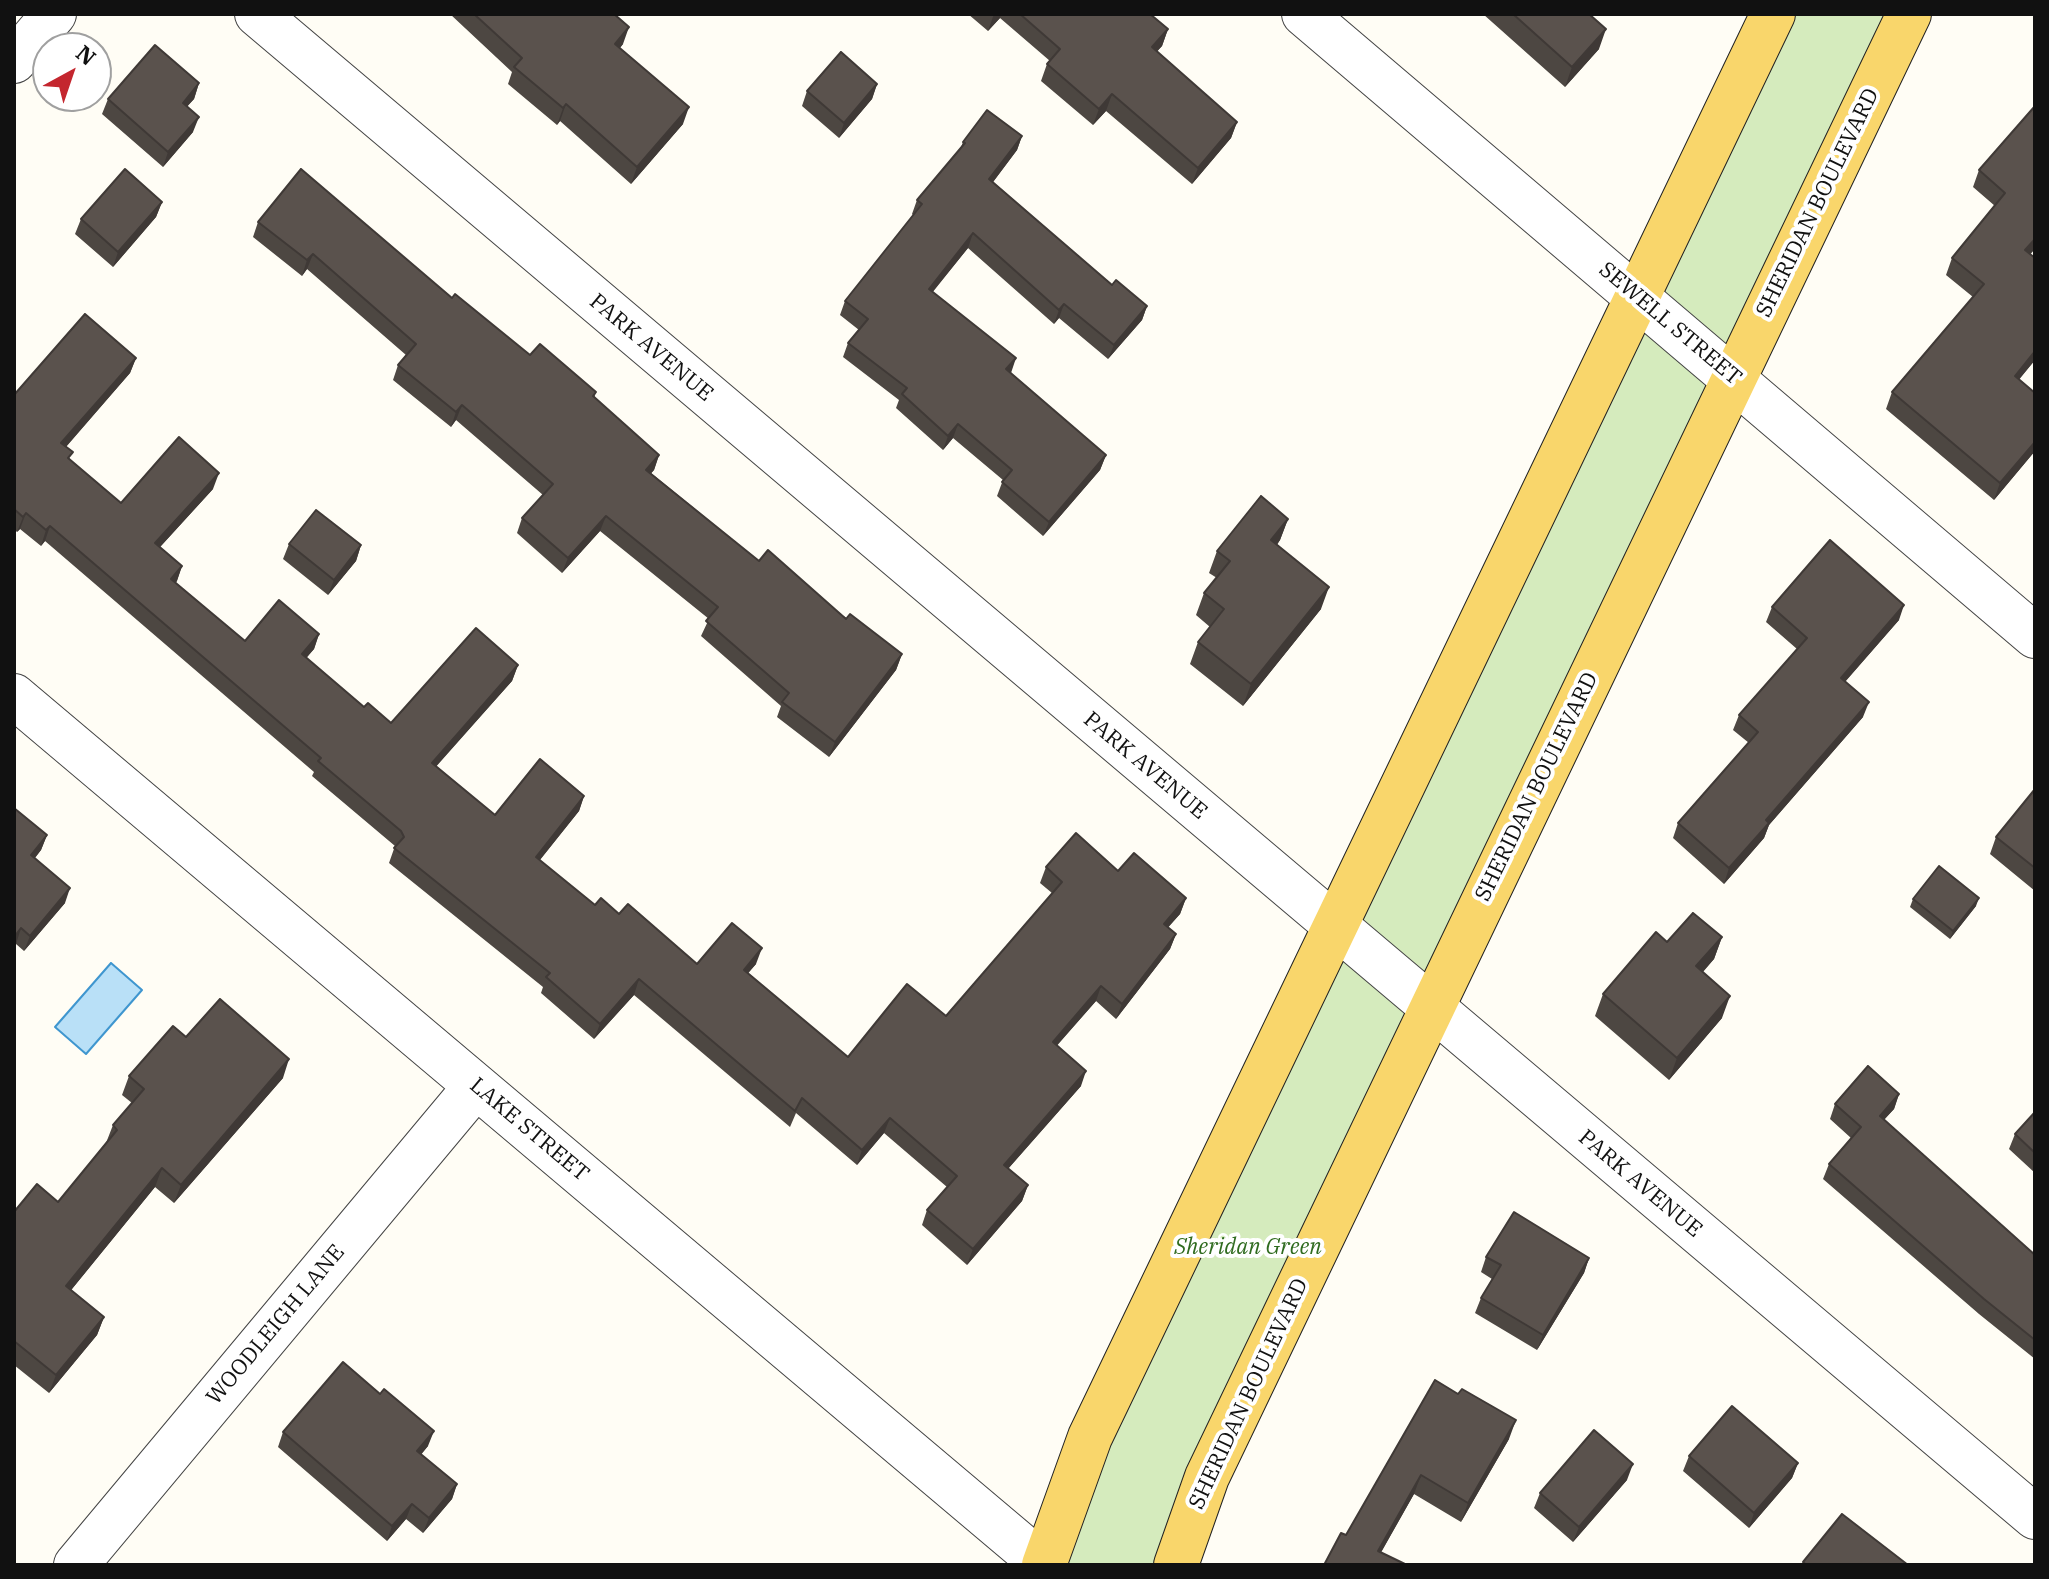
<!DOCTYPE html>
<style>
body{margin:0}
#map{position:relative;width:2049px;height:1579px;overflow:hidden;background:#fffdf5;font-family:"IBM Plex Serif",serif}
canvas{display:block}
.frame{position:absolute;inset:0;border:16px solid #111;pointer-events:none}
.north{position:absolute;left:32px;top:32px;width:80px;height:80px;box-sizing:border-box;background:#fff;border:2px solid #a0a0a0;border-radius:50%;rotate:40deg;font-size:22px;font-weight:700;line-height:32px;text-align:center;color:#111}
.north::after{content:'';display:block;margin:auto;width:28px;height:36px;background:#c4262e;clip-path:polygon(50% 0,100% 100%,50% 72%,0 100%)}
</style>
<div id="map">
<canvas width="2049" height="1579"></canvas>
<div class="frame"></div>
<div class="north">N</div>
</div>
<script>
const ctx = document.querySelector('canvas').getContext('2d');
ctx.lineJoin = 'round';
function fill(path, color) { ctx.fillStyle = color; ctx.fill(path, 'evenodd'); }
const toPath = rows => new Path2D(rows.map(r => 'M' + r).join(''));
function stroke(path, color, width, dash) { ctx.strokeStyle = color; ctx.lineWidth = width; ctx.lineCap = dash ? 'butt' : 'round'; ctx.setLineDash(dash || []); ctx.stroke(path); }
function write(font, color, halo, rows, align = 'center') {
  ctx.font = font + ' "IBM Plex Serif",serif'; ctx.lineWidth = 8; ctx.setLineDash([]); ctx.textBaseline = 'middle'; ctx.strokeStyle = halo; ctx.fillStyle = color; for (const [text, x, y, turn = 0] of rows) {
    ctx.save(); ctx.translate(x, y); ctx.rotate((+turn || 0) * Math.PI / 180); ctx.textAlign = isNaN(turn) ? turn : align; if (halo) ctx.strokeText(text, 0, 0); ctx.fillText(text, 0, 0); ctx.restore();
  }
}
fill(toPath([
 [1773,14,1909,14,1176,1565,1044,1565]
]), '#d5ebbd');
const water = toPath([
 [111,963,142,990,86,1054,55,1027,111,963]
]);
fill(water, '#b9e0f7');
stroke(water, '#3f96cf', 2);
const minor = toPath([
 [257,14,2035,1517],
 [1304,14,2035,636],
 [14,61,54,14],
 [14,696,1044,1565],
 [76,1565,476,1086]
]);
const major = toPath([
 [1044,1565,1090,1437,1773,14],
 [1176,1565,1207,1477,1909,14]
]);
stroke(minor, '#444', 46);
stroke(major, '#222', 46);
stroke(minor, '#fff', 44);
stroke(major, '#f9d66b', 44);
fill(toPath([
 [450,14,614,14,623,44,620,48,683,124,631,184,560,121,557,125,508,84,512,72],
 [968,14,1150,14,1168,29,1162,46,1156,52,1237,122,1231,138,1192,184,1106,111,1093,125,1041,81,1047,64,1050,61,1000,18,988,31],
 [1483,14,1589,14,1599,49,1565,87],
 [199,83,194,99,187,106,193,132,163,167,102,114,108,99],
 [877,84,872,99,839,138,802,106,807,91],
 [2035,106,2030,254,2035,360,2019,379,2035,393,2035,451,1994,500,1886,409,1892,392,1973,297,1946,275,1952,258,1995,206,1973,187,1979,170],
 [1022,136,1017,150,993,182,1112,285,1147,306,1142,320,1108,359,1059,318,1054,324,968,248,932,292,1011,373,1106,455,1100,470,1043,536,997,496,1003,480,953,438,943,450,896,408,899,400,843,357,848,343,859,330,840,315,845,301,913,215,912,214,917,200,960,150,963,142],
 [162,202,156,217,113,267,75,234,81,219],
 [258,222,452,298,530,355,596,392,594,398,659,455,654,470,651,473,759,561,902,654,896,670,829,757,777,717,781,706,701,636,709,619,600,531,562,573,517,533,522,518,543,495,456,420,451,427,393,380,398,365,406,355,307,269,302,276,253,237],
 [136,358,130,373,66,447,70,460,121,503,213,489,160,547,182,566,176,583,245,641,319,634,314,649,306,658,364,707,391,723,518,665,512,681,436,766,495,815,584,796,579,811,540,860,595,905,619,914,697,964,756,964,748,973,848,1057,946,1016,1052,893,1040,883,1046,867,1118,871,1186,898,1180,914,1168,927,1176,934,1170,949,1116,1019,1096,1001,1057,1045,1081,1086,1008,1169,1028,1185,1022,1201,967,1265,922,1225,927,1210,947,1187,884,1133,857,1165,796,1113,790,1127,634,995,594,1039,541,993,543,987,389,863,395,846,312,776,314,772,45,541,41,546,20,529,17,532,14,529,14,395],
 [1288,519,1280,540,1277,545,1321,609,1243,706,1190,664,1198,642,1210,627,1196,615,1204,593,1217,578,1209,573,1217,551],
 [289,544,361,545,356,561,328,595,283,559],
 [1772,607,1899,620,1845,682,1863,717,1769,825,1764,838,1724,884,1673,838,1678,823,1749,743,1733,730,1739,715,1797,649,1766,622],
 [2035,789,2035,891,1990,854,1996,837],
 [14,808,47,835,41,850,35,858,65,903,24,951,16,944,14,946],
 [1913,899,1976,906,1950,939,1910,907],
 [1722,937,1714,959,1703,972,1722,1018,1669,1080,1595,1016,1603,994,1667,942],
 [186,1037,283,1078,174,1203,155,1187,71,1290,104,1317,97,1335,49,1393,14,1365,14,1212,58,1202,106,1143,113,1125,132,1103,122,1095,129,1076],
 [1899,1094,1894,1109,1884,1120,2035,1255,2035,1359,1979,1314,1823,1179,1829,1164,1851,1138,1830,1119,1835,1104],
 [2035,1112,2035,1173,2009,1149,2015,1134],
 [1486,1257,1589,1258,1584,1273,1537,1350,1475,1313,1481,1298,1492,1279,1481,1272],
 [1435,1380,1509,1439,1461,1522,1414,1494,1381,1552],
 [283,1432,428,1446,421,1454,457,1484,452,1499,423,1533,406,1519,387,1541,278,1447],
 [1689,1456,1798,1463,1792,1478,1749,1528,1683,1471],
 [1627,1480,1573,1542,1534,1508,1540,1493]
]), '#4d4742');
fill(toPath([
 [994,14,1001,14,1000,18,988,31],
 [629,27,623,44,609,61,615,44],
 [1168,29,1162,46,1146,64,1152,47],
 [1606,29,1599,49,1565,87,1572,67],
 [199,83,194,99,177,118,183,103],
 [877,84,872,99,839,138,844,123],
 [1112,94,1106,111,1093,125,1099,109],
 [566,104,560,121,557,125,563,108],
 [689,107,683,124,631,184,637,167],
 [199,117,193,132,163,167,168,152],
 [1237,122,1231,138,1192,184,1198,168],
 [1022,136,1017,150,984,194,989,179],
 [162,202,156,217,113,267,118,252],
 [973,233,968,248,924,303,929,289],
 [2035,239,2035,249,2019,267,2025,250],
 [313,254,307,269,302,276,307,260],
 [1064,304,1059,318,1054,324,1059,310],
 [1147,306,1142,320,1108,359,1114,345],
 [2035,351,2035,360,2009,392,2015,376],
 [136,358,130,373,56,458,61,443],
 [1016,358,1011,373,1006,369],
 [462,405,456,420,451,427,456,412],
 [958,424,953,438,943,450,948,436],
 [2035,442,2035,451,1994,500,2000,483],
 [659,455,654,470,641,485,646,470],
 [1106,455,1100,470,1043,536,1049,522],
 [219,473,213,489,150,558,155,543],
 [26,513,20,529,17,532,23,517],
 [606,516,600,531,562,573,568,558],
 [1288,519,1280,540,1263,562,1271,540],
 [50,526,45,541,41,546,46,530],
 [361,545,356,561,328,595,334,580],
 [182,566,177,581,166,594,171,579],
 [1329,587,1321,609,1243,706,1251,684],
 [1904,605,1899,620,1835,693,1841,678],
 [319,634,314,649,296,670,302,654],
 [902,654,896,670,829,757,835,742],
 [518,665,512,681,426,778,432,763],
 [1869,702,1863,717,1769,825,1764,838,1724,884,1729,868,1766,820],
 [584,796,579,811,530,872,536,857],
 [47,835,41,850,25,870,31,855],
 [70,888,65,903,24,951,30,936],
 [1186,898,1180,914,1158,939,1164,924],
 [1979,898,1976,906,1950,939,1953,931],
 [21,928,16,944,14,946,14,937],
 [1176,934,1170,949,1116,1019,1122,1004],
 [1722,937,1714,959,1688,988,1696,966],
 [762,948,756,964,738,985,744,970],
 [639,979,634,995,594,1039,600,1024],
 [1101,986,1096,1001,1047,1057,1053,1042],
 [1730,996,1722,1018,1669,1080,1677,1058],
 [289,1059,283,1078,174,1203,181,1185],
 [1086,1071,1081,1086,998,1180,1004,1165],
 [1899,1094,1894,1109,1874,1130,1880,1116],
 [890,1118,884,1133,857,1165,862,1150],
 [162,1168,155,1187,59,1305,66,1286],
 [1028,1185,1022,1201,967,1265,973,1249],
 [1589,1258,1584,1273,1537,1350,1543,1335],
 [104,1317,97,1335,49,1393,56,1375],
 [1516,1420,1509,1439,1461,1522,1468,1503],
 [434,1431,428,1446,412,1466,417,1451],
 [1798,1463,1792,1478,1749,1528,1754,1513],
 [1633,1464,1627,1480,1573,1542,1579,1527],
 [1421,1475,1414,1494,1374,1565,1378,1551],
 [457,1484,452,1499,423,1533,429,1518],
 [412,1504,406,1519,387,1541,392,1526]
]), '#3f3936');
const building = toPath([
 [474,14,614,14,629,27,615,44,689,107,637,167,566,104,563,108,514,67,522,58,474,14],
 [1020,14,1150,14,1168,29,1152,47,1237,122,1198,168,1112,94,1099,109,1047,64,1060,49,1020,14],
 [1513,14,1589,14,1606,29,1572,67,1513,14],
 [155,45,199,83,183,103,199,117,168,152,108,99,155,45],
 [841,52,877,84,844,123,807,91,841,52],
 [2035,106,2035,239,2025,250,2035,258,2035,351,2015,376,2035,393,2035,442,2000,483,1892,392,1984,284,1952,258,2005,193,1979,170,2035,106],
 [987,110,1022,136,989,179,1112,285,1116,280,1147,306,1114,345,1064,304,1059,310,973,233,929,289,1016,358,1006,369,1106,455,1049,522,1002,482,1012,470,958,424,948,436,902,394,907,388,848,343,868,319,845,301,922,204,917,200,965,143,963,142,987,110],
 [125,169,162,202,118,252,81,219,125,169],
 [301,169,452,298,455,294,530,355,540,344,596,392,593,396,659,455,646,470,759,561,768,550,846,619,850,614,902,654,835,742,782,702,789,693,706,621,718,607,606,516,568,558,522,518,553,484,462,405,456,412,398,365,416,344,313,254,307,260,258,222,301,169],
 [85,314,136,358,61,443,73,452,68,458,121,503,179,437,219,473,155,543,182,566,171,579,245,641,279,600,319,634,302,654,364,707,368,703,391,723,476,628,518,665,432,763,495,815,540,759,584,796,536,857,595,905,601,898,619,914,628,904,697,964,732,923,762,948,744,970,848,1057,907,984,946,1016,1062,882,1046,867,1076,833,1118,871,1134,853,1186,898,1164,924,1176,934,1122,1004,1101,986,1053,1042,1086,1071,1004,1165,1028,1185,973,1249,927,1210,957,1176,890,1118,862,1150,802,1098,795,1111,639,979,600,1024,546,977,550,973,394,848,404,837,401,831,318,761,321,758,50,526,46,530,26,513,23,517,14,509,14,395,85,314],
 [1261,496,1288,519,1271,540,1329,587,1251,684,1198,642,1224,609,1204,593,1230,561,1217,551,1261,496],
 [316,510,361,545,334,580,289,544,316,510],
 [1830,540,1904,605,1841,678,1869,702,1766,820,1769,823,1729,868,1678,823,1758,732,1739,715,1807,638,1772,607,1830,540],
 [2035,789,2035,868,1996,837,2035,789],
 [14,808,47,835,31,855,70,888,30,936,21,928,14,937,14,808],
 [1939,866,1979,898,1953,931,1913,899,1939,866],
 [1693,913,1722,937,1696,966,1730,996,1677,1058,1603,994,1656,932,1667,942,1693,913],
 [220,999,289,1059,181,1185,162,1168,66,1286,104,1317,56,1375,14,1341,14,1212,37,1184,58,1202,117,1130,113,1125,144,1089,129,1076,173,1026,186,1037,220,999],
 [1868,1066,1899,1094,1880,1116,2035,1255,2035,1340,1984,1299,1829,1164,1861,1127,1835,1104,1868,1066],
 [2035,1112,2035,1153,2015,1134,2035,1112],
 [1514,1212,1589,1258,1543,1335,1481,1298,1501,1265,1486,1257,1514,1212],
 [343,1362,380,1394,384,1389,434,1431,417,1451,457,1484,429,1518,412,1504,392,1526,283,1432,343,1362],
 [1435,1380,1458,1394,1462,1389,1516,1420,1468,1503,1421,1475,1378,1551,1407,1565,1324,1565,1341,1533,1346,1535,1435,1380],
 [1732,1406,1798,1463,1754,1513,1689,1456,1732,1406],
 [1594,1430,1633,1464,1579,1527,1540,1493,1594,1430],
 [1842,1514,1908,1565,1806,1565,1803,1562,1842,1514]
]);
fill(building, '#5a524d');
stroke(building, '#3f3936', 2);
write('22px', '#111', '#fff', [
 ["SHERIDAN BOULEVARD",1818,203,-64],
 ["SEWELL STREET",1670,324,40],
 ["PARK AVENUE",651,348,40],
 ["PARK AVENUE",1145,766,40],
 ["SHERIDAN BOULEVARD",1537,787,-64],
 ["LAKE STREET",529,1130,40],
 ["PARK AVENUE",1640,1184,40],
 ["WOODLEIGH LANE",276,1325,-50],
 ["SHERIDAN BOULEVARD",1249,1394,-65]
]);
write('italic 22px', '#2f6b1f', '#fff', [
 ["Sheridan Green",1248,1248]
]);
</script>
